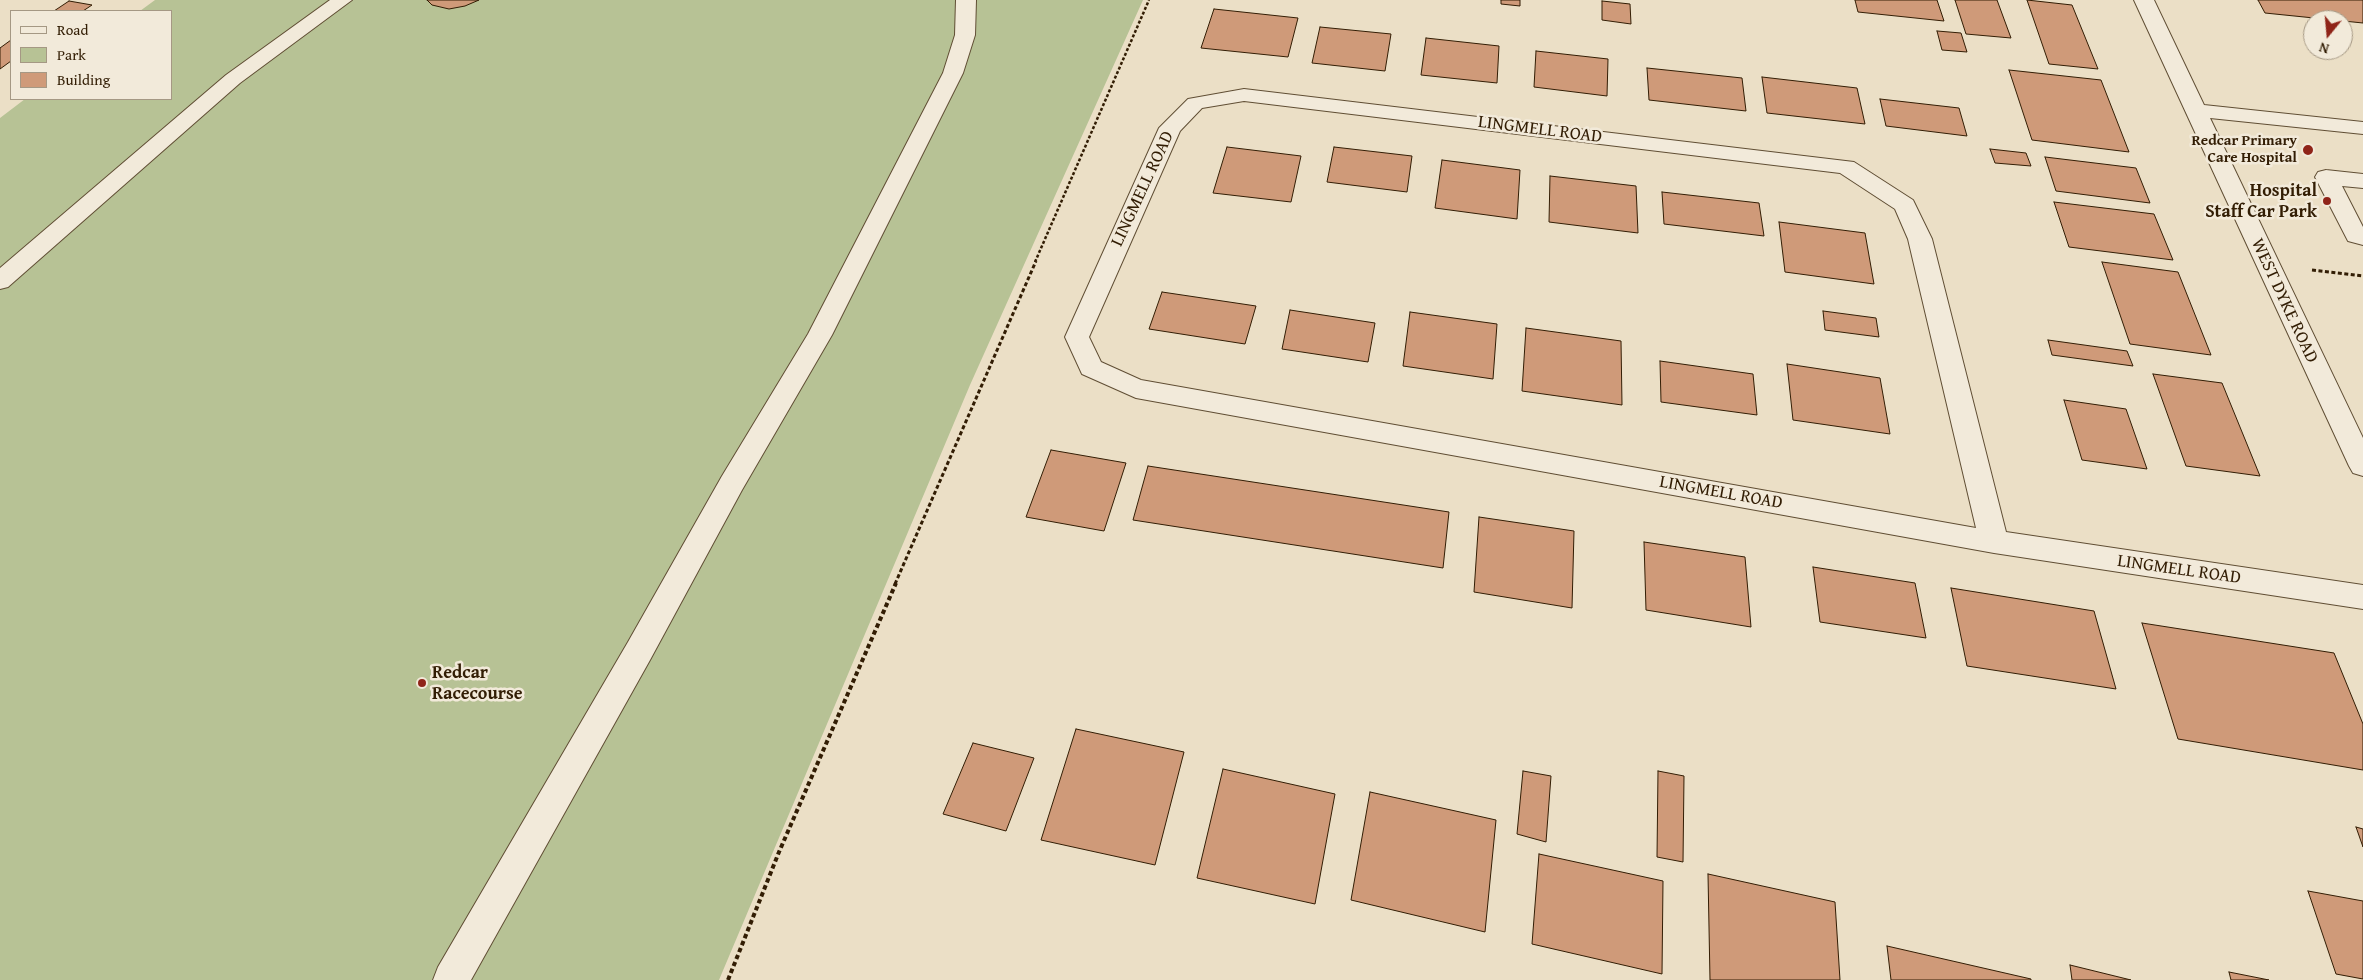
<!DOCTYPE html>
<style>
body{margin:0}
#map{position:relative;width:2363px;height:980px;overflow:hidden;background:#ebdfc6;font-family:"Gentium Book Plus",serif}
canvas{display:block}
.legend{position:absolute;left:10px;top:10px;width:162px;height:90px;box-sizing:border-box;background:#f2eada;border:1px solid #a59884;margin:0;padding:6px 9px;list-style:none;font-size:15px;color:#321d04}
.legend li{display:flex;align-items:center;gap:10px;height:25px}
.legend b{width:25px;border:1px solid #a59884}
.north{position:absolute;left:2303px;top:10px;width:50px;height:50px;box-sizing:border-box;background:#f2eada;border:1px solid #a59884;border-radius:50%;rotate:197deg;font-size:14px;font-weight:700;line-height:20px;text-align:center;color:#321d04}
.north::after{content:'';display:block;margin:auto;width:18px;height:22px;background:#8f2418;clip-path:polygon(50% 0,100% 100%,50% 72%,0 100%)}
</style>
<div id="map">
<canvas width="2363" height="980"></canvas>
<ul class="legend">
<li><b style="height:6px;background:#f2eada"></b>Road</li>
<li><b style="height:14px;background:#b7c295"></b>Park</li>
<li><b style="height:14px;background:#cf9a79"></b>Building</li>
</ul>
<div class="north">N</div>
</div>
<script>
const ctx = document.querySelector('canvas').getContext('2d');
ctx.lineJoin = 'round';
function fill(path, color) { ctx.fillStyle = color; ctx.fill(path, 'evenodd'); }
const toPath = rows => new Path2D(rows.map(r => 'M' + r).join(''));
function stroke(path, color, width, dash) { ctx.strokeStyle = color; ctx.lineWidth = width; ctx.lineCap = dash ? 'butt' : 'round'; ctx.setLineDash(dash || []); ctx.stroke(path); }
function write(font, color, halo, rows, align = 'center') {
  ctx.font = font + ' "Gentium Book Plus",serif'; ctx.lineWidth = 5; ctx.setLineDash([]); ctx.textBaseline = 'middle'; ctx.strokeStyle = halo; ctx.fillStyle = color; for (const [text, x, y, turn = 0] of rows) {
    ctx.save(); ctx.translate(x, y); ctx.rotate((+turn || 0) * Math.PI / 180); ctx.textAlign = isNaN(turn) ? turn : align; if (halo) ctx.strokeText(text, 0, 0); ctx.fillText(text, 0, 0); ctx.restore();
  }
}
fill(toPath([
 [155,0,1143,0,970,385,719,980,0,980,0,118,25,99,171,99,171,11,140,11]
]), '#b7c295');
const building = toPath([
 [427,0,479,0,465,6,449,9,432,5,427,0],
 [1501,0,1520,0,1520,6,1501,4,1501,0],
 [1855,0,1937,0,1944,21,1858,12,1855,0],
 [1955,0,1997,0,2011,38,1966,34,1955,0],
 [2027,0,2072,5,2098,69,2049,64,2027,0],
 [2258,0,2363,0,2363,23,2265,13,2258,0],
 [69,1,92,5,83,11,54,11,69,1],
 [1602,1,1630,4,1631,24,1602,20,1602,1],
 [1214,9,1298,18,1288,57,1201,48,1214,9],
 [1320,27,1391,34,1385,71,1312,63,1320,27],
 [1937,31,1961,33,1967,52,1942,50,1937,31],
 [1426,38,1499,46,1497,83,1421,75,1426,38],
 [11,40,11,61,0,69,0,48,11,40],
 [1536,51,1608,59,1607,96,1534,87,1536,51],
 [1647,68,1742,78,1746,111,1649,100,1647,68],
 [2009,70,2101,80,2129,152,2032,140,2009,70],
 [1762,77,1857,88,1865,124,1767,113,1762,77],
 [1880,99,1959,108,1967,136,1886,126,1880,99],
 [1227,147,1301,156,1291,202,1213,193,1227,147],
 [1334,147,1412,156,1407,192,1327,182,1334,147],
 [1990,149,2026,153,2031,166,1995,163,1990,149],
 [2045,157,2136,168,2150,203,2056,191,2045,157],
 [1442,160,1520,170,1517,219,1435,208,1442,160],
 [1550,176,1636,186,1638,233,1549,222,1550,176],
 [1662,192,1759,203,1764,236,1664,224,1662,192],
 [2054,202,2154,214,2173,260,2069,247,2054,202],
 [1779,222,1865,233,1874,284,1785,272,1779,222],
 [2102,262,2178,272,2211,355,2130,344,2102,262],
 [1162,292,1256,306,1245,344,1149,329,1162,292],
 [1290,310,1375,323,1368,362,1282,349,1290,310],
 [1823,311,1876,318,1879,337,1825,330,1823,311],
 [1410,312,1497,324,1493,379,1403,366,1410,312],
 [1526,328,1621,341,1622,405,1522,391,1526,328],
 [2048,340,2127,351,2133,366,2052,355,2048,340],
 [1660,361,1753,374,1757,415,1661,402,1660,361],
 [1787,364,1880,378,1890,434,1793,420,1787,364],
 [2153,374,2222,383,2260,476,2186,466,2153,374],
 [2064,400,2126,409,2147,469,2082,460,2064,400],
 [1051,450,1126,463,1104,531,1026,517,1051,450],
 [1148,466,1449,512,1443,568,1133,520,1148,466],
 [1479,517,1574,531,1572,608,1474,592,1479,517],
 [1644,542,1745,557,1751,627,1646,610,1644,542],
 [1813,567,1915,583,1926,638,1820,622,1813,567],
 [1951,588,2094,611,2116,689,1967,666,1951,588],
 [2142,623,2334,653,2363,724,2363,770,2178,739,2142,623],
 [1076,729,1184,752,1155,865,1041,840,1076,729],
 [973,743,1034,758,1006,831,943,814,973,743],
 [1223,769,1335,794,1315,904,1197,878,1223,769],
 [1523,771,1551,776,1546,842,1517,834,1523,771],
 [1658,771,1684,776,1683,862,1657,857,1658,771],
 [1370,792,1496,820,1485,932,1351,900,1370,792],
 [2356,827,2363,829,2363,847,2356,827],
 [1539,854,1663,881,1662,974,1532,944,1539,854],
 [1708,874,1835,902,1840,980,1710,980,1708,874],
 [2308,891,2363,901,2363,979,2336,974,2308,891],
 [1887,946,2031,979,2031,980,1891,980,1887,946],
 [2070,965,2131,980,2072,980,2070,965],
 [2229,972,2269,980,2231,980,2229,972]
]);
fill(building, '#cf9a79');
stroke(building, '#321d04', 1);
const minor = toPath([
 [330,0,352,0,240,83,8,287,0,289,0,268,226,75,330,0],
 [956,0,976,0,975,35,963,73,832,335,742,490,650,660,471,980,433,980,438,967,628,642,722,476,808,334,943,73,955,35,956,0],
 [2134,0,2154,0,2204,105,2363,122,2363,134,2210,118,2363,438,2363,476,2353,473,2349,466,2134,0],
 [1244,89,1854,162,1913,200,1932,239,2006,532,2363,585,2363,609,1994,553,1136,398,1082,374,1065,337,1159,128,1188,99,1244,89],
 [1244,101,1840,173,1895,209,1908,239,1976,528,1141,380,1101,362,1089,337,1180,131,1202,108,1244,101],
 [2326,170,2363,174,2363,188,2342,186,2363,227,2363,245,2348,241,2315,177,2318,172,2326,170]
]);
stroke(minor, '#604e34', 2);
stroke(toPath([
 [1035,262,1149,0]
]), '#321d04', 2.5, [3, 2]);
stroke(toPath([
 [2312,270,2363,276],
 [895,584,1036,261]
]), '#321d04', 3, [4, 2.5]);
stroke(toPath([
 [728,980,779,852,896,583]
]), '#321d04', 4, [4.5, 3]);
fill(minor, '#f2eada');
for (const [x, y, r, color] of [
 [2308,150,6,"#8f2418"],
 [2327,201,5,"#8f2418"],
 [422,683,5,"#8f2418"]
]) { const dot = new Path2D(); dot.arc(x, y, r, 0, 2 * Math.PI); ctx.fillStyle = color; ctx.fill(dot); stroke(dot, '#f2eada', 2); }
write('bold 15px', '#321d04', '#f2eada', [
 ["Redcar Primary",2297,141],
 ["Care Hospital",2297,158]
], 'right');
write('18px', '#321d04', '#f2eada', [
 ["LINGMELL ROAD",1540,130,7],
 ["LINGMELL ROAD",1143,189,-65],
 ["WEST DYKE ROAD",2284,301,65],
 ["LINGMELL ROAD",1721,493,10],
 ["LINGMELL ROAD",2179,570,8]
]);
write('bold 18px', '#321d04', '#f2eada', [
 ["Hospital",2317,191],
 ["Staff Car Park",2317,212],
 ["Redcar",432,673,"left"],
 ["Racecourse",432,694,"left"]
], 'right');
</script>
